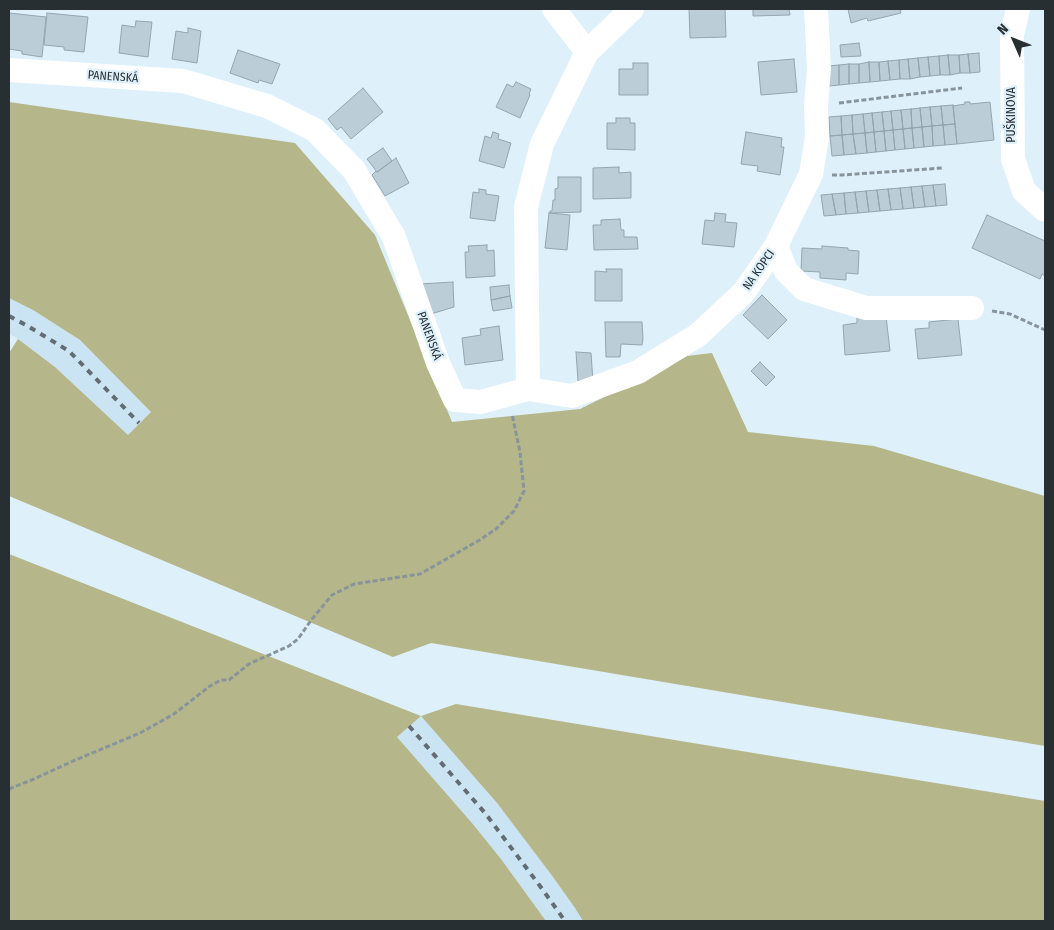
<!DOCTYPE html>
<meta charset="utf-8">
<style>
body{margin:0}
#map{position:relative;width:1054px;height:930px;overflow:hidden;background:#def0fa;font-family:"Fira Sans Condensed",sans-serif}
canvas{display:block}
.frame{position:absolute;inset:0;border:10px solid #282f33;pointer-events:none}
.north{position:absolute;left:989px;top:15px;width:50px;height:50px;-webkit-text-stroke:4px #def0fa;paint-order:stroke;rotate:314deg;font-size:14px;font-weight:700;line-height:20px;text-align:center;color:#282f33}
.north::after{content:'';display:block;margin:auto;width:18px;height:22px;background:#282f33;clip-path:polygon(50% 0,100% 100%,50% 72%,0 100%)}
</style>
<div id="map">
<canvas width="1054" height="930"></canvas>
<div class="frame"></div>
<div class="north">N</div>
</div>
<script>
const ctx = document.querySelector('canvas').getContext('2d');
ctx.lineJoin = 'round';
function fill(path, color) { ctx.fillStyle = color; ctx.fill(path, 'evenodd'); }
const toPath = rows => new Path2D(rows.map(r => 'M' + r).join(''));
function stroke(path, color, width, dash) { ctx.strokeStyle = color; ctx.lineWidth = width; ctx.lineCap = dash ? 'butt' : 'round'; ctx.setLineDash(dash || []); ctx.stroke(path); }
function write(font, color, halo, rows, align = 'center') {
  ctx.font = font + ' "Fira Sans Condensed",sans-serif'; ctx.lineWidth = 4.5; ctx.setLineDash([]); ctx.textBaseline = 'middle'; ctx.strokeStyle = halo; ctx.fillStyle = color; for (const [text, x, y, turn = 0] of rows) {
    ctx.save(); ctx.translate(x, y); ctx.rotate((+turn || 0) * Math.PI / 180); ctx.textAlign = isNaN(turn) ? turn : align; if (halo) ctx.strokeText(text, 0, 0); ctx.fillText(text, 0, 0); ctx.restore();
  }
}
fill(toPath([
 [9,298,33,310,80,340,151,412,128,435,55,367,18,339,9,334],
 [421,716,497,803,553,877,575,908,583,921,546,921,501,859,472,823,397,737]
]), '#cbe4f3');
fill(toPath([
 [9,102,295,143,375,235,452,422,580,409,687,356,712,353,748,432,874,446,1045,496,1045,746,431,643,393,657,9,496,9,353,18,339,55,367,128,435,151,412,80,340,33,310,9,298],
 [9,554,421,716,456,704,1045,801,1045,921,583,921,575,908,553,877,497,803,421,716,397,737,472,823,501,859,546,921,9,921]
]), '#b5b68a');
const building = toPath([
 [689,9,725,9,726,37,690,38,689,9],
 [753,9,789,9,790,15,753,16,753,9],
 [848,9,907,9,900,10,901,13,868,21,867,18,851,23,848,9],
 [9,13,46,17,42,57,22,54,22,51,9,49,9,13],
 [47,13,88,17,84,52,64,50,64,47,44,45,47,13],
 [136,21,152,22,148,57,119,53,122,25,135,27,136,21],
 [188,28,201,31,197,63,172,59,176,31,188,33,188,28],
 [859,43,861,56,841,57,840,45,859,43],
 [238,50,280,64,272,84,259,80,258,83,230,73,238,50],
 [979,53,980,72,970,73,968,54,979,53],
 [968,54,970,73,960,73,959,55,968,54],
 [948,55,959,55,960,73,950,75,948,55],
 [948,55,950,75,940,75,939,56,948,55],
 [939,56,940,75,930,76,928,57,939,56],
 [928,57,930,76,920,77,918,58,928,57],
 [918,58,920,77,910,79,908,59,918,58],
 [794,59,797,92,761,95,758,62,794,59],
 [908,59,910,79,900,79,899,60,908,59],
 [899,60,900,79,890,80,888,61,899,60],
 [888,61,890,80,880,81,879,62,888,61],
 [869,62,879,62,880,81,870,82,869,62],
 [869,62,870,82,859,83,859,64,869,62],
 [633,63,648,63,648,95,619,95,619,69,633,69,633,63],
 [849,64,849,84,839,85,839,65,849,64],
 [849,64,859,64,859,83,849,84,849,64],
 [839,65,839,85,829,86,828,66,839,65],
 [516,82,531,89,529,94,530,95,520,118,496,107,507,84,513,87,516,82],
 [363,88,383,112,351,139,341,127,337,130,328,119,363,88],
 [965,102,970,102,970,104,990,102,994,140,957,144,953,106,965,104,965,102],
 [953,105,955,124,943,125,941,106,953,105],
 [941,106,943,125,932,126,930,107,941,106],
 [930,107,932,126,922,127,920,108,930,107],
 [920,108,922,127,912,128,911,109,920,108],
 [911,109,912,128,903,129,901,110,911,109],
 [901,110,903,129,893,130,891,111,901,110],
 [891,111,893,130,884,131,882,112,891,111],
 [882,112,884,131,874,132,872,113,882,112],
 [872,113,874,132,865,133,863,114,872,113],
 [863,114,865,133,853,134,852,115,863,114],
 [852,115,853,134,842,135,841,116,852,115],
 [841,116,842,135,830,136,829,117,841,116],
 [616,118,630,118,630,123,635,123,635,150,607,149,607,123,616,123,616,118],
 [955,124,957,144,945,145,943,125,955,124],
 [943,125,945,145,933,146,932,126,943,125],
 [932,126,933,146,924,147,922,127,932,126],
 [922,127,924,147,914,148,912,128,922,127],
 [912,128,914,148,905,149,903,129,912,128],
 [903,129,905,149,895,150,893,130,903,129],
 [893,130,895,150,886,151,884,131,893,130],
 [884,131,886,151,876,152,874,132,884,131],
 [493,132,499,134,498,139,511,143,504,168,479,161,485,136,491,138,493,132],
 [746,132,782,138,781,147,784,147,780,175,757,171,758,166,741,164,746,132],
 [874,132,876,152,867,153,865,133,874,132],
 [865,133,867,153,856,154,853,134,865,133],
 [853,134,856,154,844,155,842,135,853,134],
 [842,135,844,155,832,156,830,136,842,135],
 [383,148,392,161,377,172,367,159,383,148],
 [396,158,409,183,385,196,372,175,376,171,377,172,396,158],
 [619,167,619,173,631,172,631,198,593,199,593,168,619,167],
 [558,177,581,177,581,212,550,213,550,211,552,211,553,200,555,200,555,189,558,188,558,177],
 [945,184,947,205,936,206,933,185,945,184],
 [933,185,936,206,925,207,922,186,933,185],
 [922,186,925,207,914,208,911,187,922,186],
 [911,187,914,208,903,209,900,188,911,187],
 [900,188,903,209,891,210,888,189,900,188],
 [479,189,486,190,486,194,499,196,495,221,470,218,473,192,479,193,479,189],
 [888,189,891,210,880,211,877,190,888,189],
 [877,190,880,211,869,212,866,191,877,190],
 [866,191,869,212,858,213,855,192,866,191],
 [855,192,858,213,846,214,844,193,855,192],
 [844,193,846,214,836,215,832,194,844,193],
 [832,194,836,215,824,216,821,195,832,194],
 [549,213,570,215,567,250,545,248,549,213],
 [715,213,726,214,725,222,737,223,734,247,702,244,705,220,714,221,715,213],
 [987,215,1045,241,1045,276,1042,274,1040,279,972,248,987,215],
 [620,219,621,230,624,230,624,237,637,237,638,249,594,250,593,225,601,225,601,220,620,219],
 [487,245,487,251,494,250,495,276,466,278,465,252,469,252,468,246,487,245],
 [822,246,848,248,848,250,859,251,858,274,846,273,846,280,820,278,820,272,801,271,802,248,822,249,822,246],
 [606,269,622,269,622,301,595,301,595,271,607,272,606,269],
 [453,282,454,307,431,314,420,284,453,282],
 [509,285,510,296,491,300,490,287,509,285],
 [762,295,787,320,768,339,743,315,762,295],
 [510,296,512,308,493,311,491,300,510,296],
 [886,316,890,351,845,355,843,325,857,323,857,317,886,316],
 [958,319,962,355,918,359,915,329,929,328,929,322,958,319],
 [605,322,642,322,643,339,642,345,621,344,620,357,606,357,605,322],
 [499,326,503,360,465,365,462,338,481,335,480,329,499,326],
 [576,352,591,353,593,382,578,381,576,352],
 [760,362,775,377,766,386,751,371,760,362]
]);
fill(building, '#bbcdd7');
stroke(building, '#94a5af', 1);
stroke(toPath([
 [839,103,962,88],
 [832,175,842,175,942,168],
 [992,311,1010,314,1045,330],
 [9,789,34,779,73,761,140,733,174,714,210,686,221,680,229,680,249,664,289,646,298,639,312,619,332,595,354,584,420,574,478,541,496,529,514,511,524,491,520,452,512,414]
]), '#88949b', 3, [5, 2.5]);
stroke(toPath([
 [554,9,587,52],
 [1018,9,1012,35,1013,159,1024,191,1045,210],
 [9,70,183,81,267,106,315,130,354,170,394,237,438,363,455,400,481,402,528,389,572,396,638,372,698,335,744,292,776,246,811,174,817,137,816,106,819,68,816,9],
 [776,246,786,271,804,289,866,308,972,308],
 [528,389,526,207,542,144,587,52,632,9]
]), '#fff', 24);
stroke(toPath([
 [9,316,26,325,69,351,139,423],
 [409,726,485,813,540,886,565,921]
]), '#626c72', 4, [6, 6]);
write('12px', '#282f33', '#def0fa', [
 ["PANENSKÁ",113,77,4],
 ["PUŠKINOVA",1012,115,-90],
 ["NA KOPCI",759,270,-55],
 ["PANENSKÁ",429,336,70]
]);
</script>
